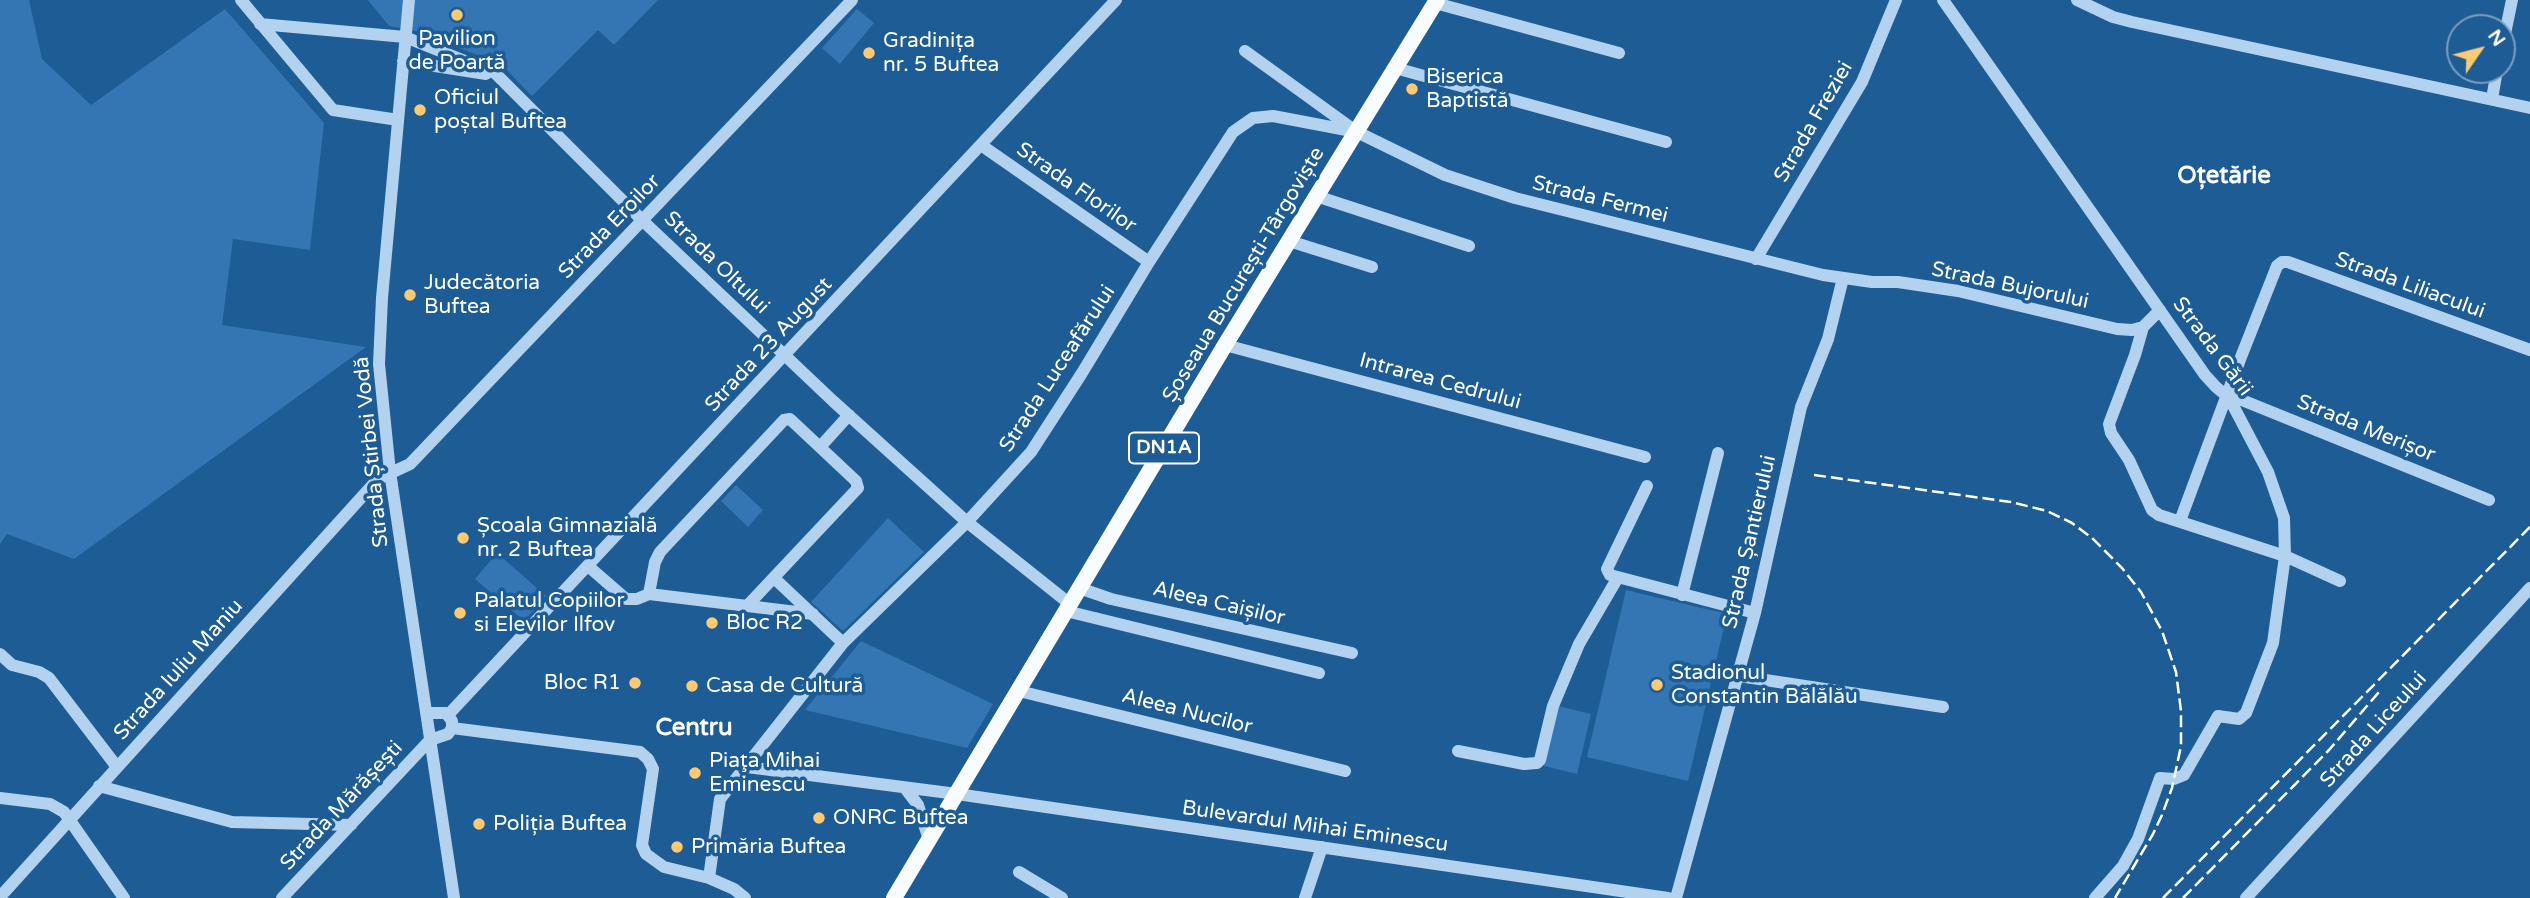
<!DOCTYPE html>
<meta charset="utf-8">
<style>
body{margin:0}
#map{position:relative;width:2530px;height:898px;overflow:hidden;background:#1e5c95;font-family:"Varela Round",sans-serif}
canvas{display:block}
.north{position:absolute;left:2446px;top:14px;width:70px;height:70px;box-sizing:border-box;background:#1e5c95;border:2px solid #789dbf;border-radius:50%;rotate:55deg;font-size:19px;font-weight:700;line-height:28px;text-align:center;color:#fff}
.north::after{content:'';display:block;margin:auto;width:24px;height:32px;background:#fdc971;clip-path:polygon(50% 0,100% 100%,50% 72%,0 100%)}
</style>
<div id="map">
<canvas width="2530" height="898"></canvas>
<div class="north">N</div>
</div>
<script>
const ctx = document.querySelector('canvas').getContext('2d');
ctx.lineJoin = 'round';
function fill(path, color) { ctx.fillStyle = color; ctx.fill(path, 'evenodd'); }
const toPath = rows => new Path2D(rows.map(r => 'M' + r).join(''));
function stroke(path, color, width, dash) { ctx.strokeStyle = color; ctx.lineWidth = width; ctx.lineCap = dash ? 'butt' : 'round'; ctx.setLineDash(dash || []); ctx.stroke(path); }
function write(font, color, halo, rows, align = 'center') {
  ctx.font = font + ' "Varela Round",sans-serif'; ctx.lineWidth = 7; ctx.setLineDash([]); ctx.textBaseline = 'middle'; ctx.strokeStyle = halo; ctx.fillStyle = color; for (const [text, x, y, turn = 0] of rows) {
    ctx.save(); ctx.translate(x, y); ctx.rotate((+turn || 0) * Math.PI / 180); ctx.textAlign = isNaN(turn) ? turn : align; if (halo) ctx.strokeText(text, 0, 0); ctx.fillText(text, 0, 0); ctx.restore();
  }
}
fill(toPath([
 [0,0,29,0,42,59,91,105,225,9,324,123,310,250,233,239,222,325,366,347,74,559,7,534,0,544],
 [368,0,658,0,614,45,598,30,532,96,501,64,412,30,389,26],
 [857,9,874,23,840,64,822,48],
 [736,485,763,510,748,527,721,501],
 [888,518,924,552,843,631,811,602],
 [497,553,546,596,524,621,475,579],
 [1626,590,1727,614,1688,781,1587,757],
 [861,641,993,704,967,748,805,710],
 [1558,706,1591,714,1577,774,1544,766]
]), '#3376b3');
stroke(toPath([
 [241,0,333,110,398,120],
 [409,0,382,298,379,364,390,472,454,898],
 [1943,0,2205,375,2216,387,2222,392,2489,500],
 [2077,0,2113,17,2132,22,2530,108],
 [1435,3,1619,53],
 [260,24,405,37,495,73,643,221,833,401,967,522,1070,604],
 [2502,48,2512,0],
 [1245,51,1357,132,1445,175,1515,198,1823,275,1872,282,1898,282,1958,291,2117,329,2132,330,2143,327,2160,310],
 [403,61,486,74],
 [1395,68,1666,142],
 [2492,99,2497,70],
 [981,145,1149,262],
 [1316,196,1469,246],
 [1289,241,1372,267],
 [1756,259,1862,82,1896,0],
 [2143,327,2135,355,2109,424,2111,433,2129,460,2152,510,2159,515,2285,556,2340,581],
 [1225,345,1645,457],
 [820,447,849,415],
 [1647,486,1607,569,1610,575,1755,613],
 [2180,521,2241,357,2277,266,2282,262,2288,262,2530,350],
 [588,566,626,599,637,599,649,594,813,614],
 [774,578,843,643],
 [1079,588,1111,599,1352,653],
 [649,594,655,562,660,552,784,420,790,419,856,481,858,488,747,606],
 [1682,595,1718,453],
 [1066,611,1319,673],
 [0,654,12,665,39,672,49,678,117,767],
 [1739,676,1943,707],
 [1019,691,1345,771],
 [426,713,446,713,452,721,452,728,448,734,430,740],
 [448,715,1116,0],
 [452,728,640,752,648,759,653,769,642,845,646,854,664,867,709,878,734,889,745,898],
 [1458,751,1524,764,1537,763,1540,760,1553,706,1579,644,1617,579],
 [747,767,957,794,1668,898],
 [99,786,232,822,351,825],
 [905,788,918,805,929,840],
 [0,798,50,804,64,812,124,898],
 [1019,872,1062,898],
 [709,878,720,799,843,643,967,522,1031,452,1082,373,1149,262,1233,132,1253,118,1273,116,1357,132],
 [0,897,378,479,410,464,852,0],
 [282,898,430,740],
 [1305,898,1322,847],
 [1676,898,1755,613,1801,407,1828,339,1843,278],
 [2095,898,2123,866,2138,839,2160,778,2174,779,2184,775,2218,716,2239,719,2246,713,2273,643,2285,556,2284,518,2268,472,2227,394],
 [2246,898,2530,588]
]), '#b2d2ef', 12);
stroke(toPath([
 [894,898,1225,345,1437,0]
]), '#f9fcff', 16);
stroke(toPath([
 [1814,475,2011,502,2047,511,2072,523,2092,538,2122,568,2141,592,2162,631,2176,672,2181,711,2181,746,2172,788,2162,815,2153,834,2115,898],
 [2163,898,2530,527],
 [2183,898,2329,750,2379,692]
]), '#fff', 2.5, [12, 5]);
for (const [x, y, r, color] of [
 [457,15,7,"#fdc971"],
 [869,53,7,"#fdc971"],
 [1412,89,7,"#fdc971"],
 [420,110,7,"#fdc971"],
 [410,295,7,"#fdc971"],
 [463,538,7,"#fdc971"],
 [460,613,7,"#fdc971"],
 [712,623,7,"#fdc971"],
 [635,683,7,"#fdc971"],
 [1657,685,7,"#fdc971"],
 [692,686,7,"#fdc971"],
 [695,773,7,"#fdc971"],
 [819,818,7,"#fdc971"],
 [479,824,7,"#fdc971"],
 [677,847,7,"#fdc971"]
]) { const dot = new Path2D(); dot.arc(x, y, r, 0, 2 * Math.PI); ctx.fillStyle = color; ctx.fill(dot); stroke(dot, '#1e5c95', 2.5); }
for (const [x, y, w] of [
 [1164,448,70]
]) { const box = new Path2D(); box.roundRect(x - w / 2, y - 15.5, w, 31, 5); ctx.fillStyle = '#1e5c95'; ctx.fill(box); stroke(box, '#fff', 2); }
write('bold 19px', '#fff', null, [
 ["DN1A",1164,448]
]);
write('21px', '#fff', '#1e5c95', [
 ["Pavilion",457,39,"center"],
 ["de Poartă",457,63,"center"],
 ["Gradinița",883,41],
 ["nr. 5 Buftea",883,65],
 ["Biserica",1426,77],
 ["Baptistă",1426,101],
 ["Oficiul",434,98],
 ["poștal Buftea",434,122],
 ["Judecătoria",424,283],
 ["Buftea",424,307],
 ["Școala Gimnazială",477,526],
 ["nr. 2 Buftea",477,550],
 ["Palatul Copiilor",474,601],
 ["si Elevilor Ilfov",474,625],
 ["Bloc R2",726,623],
 ["Stadionul",1671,673],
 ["Constantin Bălălău",1671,697],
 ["Bloc R1",621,683,"right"],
 ["Casa de Cultură",706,686],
 ["Piaţa Mihai",709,761],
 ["Eminescu",709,785],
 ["ONRC Buftea",833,818],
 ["Poliția Buftea",493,824],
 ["Primăria Buftea",691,847]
], 'left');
write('21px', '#fff', '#1e5c95', [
 ["Strada Freziei",1814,122,-60],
 ["Strada Florilor",1076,188,35],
 ["Strada Fermei",1600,200,14],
 ["Strada Eroilor",610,227,-46],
 ["Strada Oltului",716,263,44],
 ["Șoseaua București-Târgoviște",1244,275,-59],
 ["Strada Bujorului",2010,286,12],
 ["Strada Liliacului",2410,286,20],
 ["Strada 23 August",769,345,-47],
 ["Strada Gării",2212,347,53],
 ["Strada Luceafărului",1058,369,-57],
 ["Intrarea Cedrului",1440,382,15],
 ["Strada Merișor",2366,429,22],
 ["Strada Știrbei Vodă",372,452,-96],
 ["Strada Șantierului",1750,542,-77],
 ["Aleea Caișilor",1219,604,13],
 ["Strada Iuliu Maniu",179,670,-48],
 ["Aleea Nucilor",1187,712,14],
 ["Strada Liceului",2374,730,-48],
 ["Strada Mărășești",342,806,-47],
 ["Bulevardul Mihai Eminescu",1315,827,8]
]);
write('bold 24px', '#fff', '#1e5c95', [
 ["Oțetărie",2224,177],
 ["Centru",694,729]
]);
</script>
